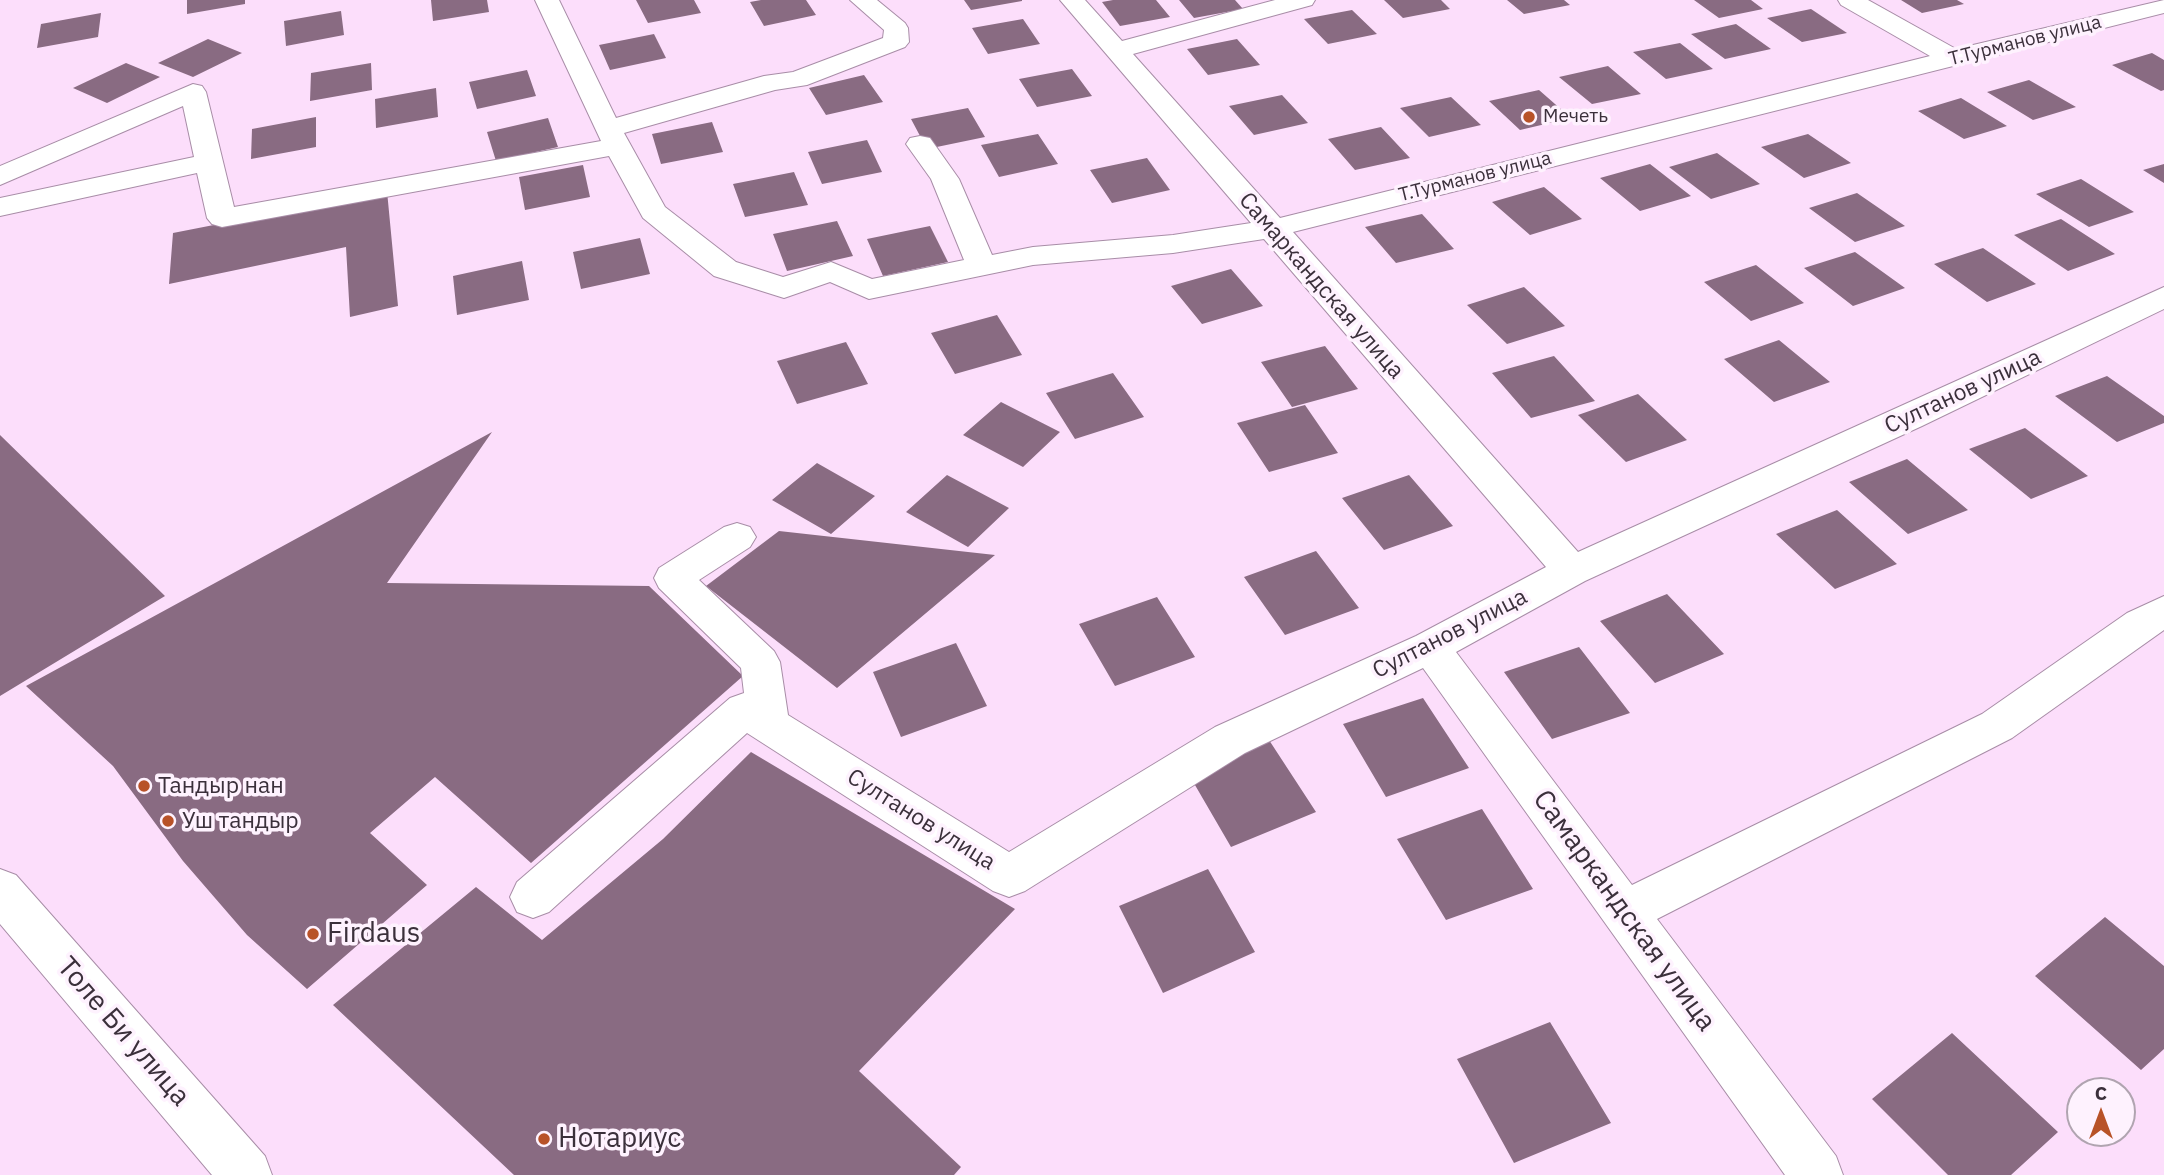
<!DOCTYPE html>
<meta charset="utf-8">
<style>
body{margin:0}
#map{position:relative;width:2164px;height:1175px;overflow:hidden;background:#fcdefb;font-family:"IBM Plex Sans",sans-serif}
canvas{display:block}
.north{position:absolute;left:2066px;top:1077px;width:70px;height:70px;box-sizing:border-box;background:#fef2fe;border:2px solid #b0a4b0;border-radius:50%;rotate:0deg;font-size:19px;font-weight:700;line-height:28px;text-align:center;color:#3b303b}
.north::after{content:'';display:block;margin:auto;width:24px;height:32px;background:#b85228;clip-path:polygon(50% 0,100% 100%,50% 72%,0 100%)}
</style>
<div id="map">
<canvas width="2164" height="1175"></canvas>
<div class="north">С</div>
</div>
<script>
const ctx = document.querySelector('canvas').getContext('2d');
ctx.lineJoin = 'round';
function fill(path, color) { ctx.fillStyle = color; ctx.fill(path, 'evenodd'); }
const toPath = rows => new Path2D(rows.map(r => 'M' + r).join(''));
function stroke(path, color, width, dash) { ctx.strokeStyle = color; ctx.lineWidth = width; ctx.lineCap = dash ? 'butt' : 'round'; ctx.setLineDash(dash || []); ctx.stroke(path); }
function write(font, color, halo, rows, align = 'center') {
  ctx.font = font + ' "IBM Plex Sans",sans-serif'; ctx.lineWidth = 7; ctx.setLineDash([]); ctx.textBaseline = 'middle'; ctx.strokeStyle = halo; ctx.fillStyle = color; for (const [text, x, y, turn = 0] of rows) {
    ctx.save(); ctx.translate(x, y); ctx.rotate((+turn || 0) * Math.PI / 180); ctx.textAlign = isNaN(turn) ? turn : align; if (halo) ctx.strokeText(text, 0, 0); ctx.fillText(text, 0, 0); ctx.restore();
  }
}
fill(toPath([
 [187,0,245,0,245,4,187,14],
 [431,0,487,0,489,12,433,21],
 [636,0,694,0,701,13,648,23],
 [761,0,806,0,816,15,764,26,750,2],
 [964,0,1022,0,1022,1,971,10],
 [1113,0,1156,0,1170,17,1120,26,1102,2],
 [1179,0,1235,0,1243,9,1194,18],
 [1384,0,1441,0,1450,9,1403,18],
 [1507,0,1564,0,1570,5,1524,14],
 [1694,0,1751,0,1763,9,1719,18],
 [1901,0,1957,0,1964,4,1922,13],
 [1811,9,1847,33,1802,42,1767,18],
 [1352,10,1377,34,1328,44,1304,19],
 [341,11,344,35,286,46,284,21],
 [101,13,98,37,37,48,41,24],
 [1023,19,1040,44,988,54,972,28],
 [1736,24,1771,49,1725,59,1691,34],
 [654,34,666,58,610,70,599,45],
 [208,39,242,53,193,77,158,63],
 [1237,39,1260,65,1208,75,1187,49],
 [1680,43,1713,69,1666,79,1633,52],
 [2152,53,2164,60,2164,90,2161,91,2112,65],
 [126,63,160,77,107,103,73,88],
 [371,63,372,90,310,101,311,73],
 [1608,66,1641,94,1592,104,1559,77],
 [1072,69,1092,96,1037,107,1019,79],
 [527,70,536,96,477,109,469,82],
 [864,75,883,102,826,115,809,88],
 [2029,80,2076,107,2033,120,1987,92],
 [436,88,438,117,376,128,375,99],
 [1539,90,1571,118,1520,130,1489,101],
 [1282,95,1308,123,1254,135,1229,106],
 [1451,97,1481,125,1429,137,1400,108],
 [1961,98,2007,126,1964,139,1918,111],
 [968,108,985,137,927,149,911,119],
 [316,117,316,147,251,159,252,129],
 [548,118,558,147,496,161,487,132],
 [712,122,723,152,661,164,652,134],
 [1381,127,1410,158,1355,170,1328,139],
 [1038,134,1058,164,999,177,981,145],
 [1808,134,1851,163,1804,178,1761,147],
 [867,140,882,172,822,184,808,152],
 [1717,153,1760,184,1711,199,1669,167],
 [1147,158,1170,190,1112,203,1090,170],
 [1650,164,1691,196,1640,211,1600,178],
 [2164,164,2164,183,2143,170],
 [583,165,590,197,525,210,519,177],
 [794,172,808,205,745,217,733,184],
 [2081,179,2134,212,2089,227,2036,194],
 [1544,187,1582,219,1530,235,1492,202],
 [387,191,398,306,350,317,346,247,169,284,173,233],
 [1857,193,1905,226,1855,242,1809,208],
 [1422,214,1454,249,1396,263,1365,227],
 [2061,219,2115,254,2068,271,2014,235],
 [837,221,853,256,787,271,773,234],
 [930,226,948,262,883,276,867,239],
 [640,238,650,274,581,289,573,252],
 [1983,248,2036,284,1987,302,1934,264],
 [1855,252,1905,288,1853,306,1804,268],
 [522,261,529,300,457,315,453,276],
 [1756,265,1804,303,1751,321,1704,282],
 [1231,269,1263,306,1202,324,1171,286],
 [1524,287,1565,326,1507,344,1467,305],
 [997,315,1022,355,955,374,931,333],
 [1779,340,1830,382,1774,402,1724,359],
 [846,342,868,384,797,404,777,361],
 [1325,346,1358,389,1292,407,1261,362],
 [1554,356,1595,401,1531,418,1492,373],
 [1113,373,1144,417,1075,439,1046,393],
 [2107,376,2164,416,2164,423,2117,442,2055,396],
 [1638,394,1687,440,1626,462,1578,415],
 [1001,402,1060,432,1023,467,963,435],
 [1305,405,1338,453,1269,472,1237,423],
 [2025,428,2088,476,2031,499,1969,449],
 [492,432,387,583,649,586,743,676,531,863,435,777,370,833,427,885,307,989,247,935,183,861,113,766,26,686],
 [0,435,165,596,0,696],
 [1907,459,1968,510,1908,534,1849,482],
 [817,463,875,496,831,534,772,500],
 [947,475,1009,508,968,547,906,512],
 [1409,475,1453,526,1384,550,1342,498],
 [1837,510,1897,564,1835,589,1776,534],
 [779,531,995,555,837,688,706,586],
 [1316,551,1359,608,1285,635,1244,577],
 [1667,594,1724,654,1655,683,1600,621],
 [1157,597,1195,657,1115,686,1079,624],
 [956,643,987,706,901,737,873,672],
 [1579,647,1630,713,1552,739,1504,672],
 [1423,698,1469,768,1386,797,1343,724],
 [1269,740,1316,812,1231,847,1188,773],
 [751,752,1015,909,859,1071,961,1167,954,1175,514,1175,333,1005,476,887,542,940,663,839],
 [1482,809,1533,889,1446,920,1397,839],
 [1208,869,1255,952,1163,993,1119,906],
 [2105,917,2164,966,2164,1049,2141,1070,2035,976],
 [1550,1022,1611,1123,1514,1163,1457,1059],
 [1952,1033,2058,1132,2011,1175,1948,1175,1872,1099]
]), '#896b82');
const minor = toPath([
 [535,0,559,0,616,118,764,76,793,72,883,38,884,30,850,0,877,0,905,23,908,28,909,42,905,47,807,85,775,90,624,133,665,207,736,262,783,277,831,262,872,279,964,260,931,179,906,144,910,138,920,136,930,138,959,179,992,255,1033,247,1173,235,1251,223,1060,0,1085,0,1122,41,1275,0,1315,0,1312,5,1133,54,1280,218,1930,56,1841,5,1838,0,1868,0,1956,49,2164,0,2164,13,1293,232,1578,552,2164,287,2164,309,1922,426,1585,581,1456,652,1632,885,1982,714,2127,613,2164,596,2164,630,2012,738,1657,919,1836,1156,1843,1175,1785,1175,1423,668,1245,753,1025,891,1009,897,993,891,747,733,549,912,533,918,517,912,510,897,517,882,730,698,744,693,741,668,659,588,654,578,659,568,724,527,737,523,750,527,756,537,750,547,699,580,774,651,780,662,788,715,1009,852,1215,727,1416,636,1546,567,1264,239,1173,253,1033,265,869,299,830,282,784,298,714,276,643,218,609,156,222,227,212,224,207,218,197,173,0,216,0,198,194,157,183,106,0,185,0,166,193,84,202,86,206,92,234,207,601,141,535,0],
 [0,869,16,875,265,1156,272,1175,212,1175,0,924,0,869]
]);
stroke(minor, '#a88da7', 2);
fill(minor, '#fff');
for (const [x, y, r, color] of [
 [1529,117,7,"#b85228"],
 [144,786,7,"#b85228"],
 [168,821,7,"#b85228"],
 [313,934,7,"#b85228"],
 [544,1139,7,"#b85228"]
]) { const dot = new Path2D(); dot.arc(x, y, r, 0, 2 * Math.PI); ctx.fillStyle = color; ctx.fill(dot); stroke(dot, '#fef2fe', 2.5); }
write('19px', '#3b303b', '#fef2fe', [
 ["Т.Турманов улица",2025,41,-14],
 ["Т.Турманов улица",1475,177,-14]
]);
write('19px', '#3b303b', '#fef2fe', [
 ["Мечеть",1543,117]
], 'left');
write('23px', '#3b303b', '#fef2fe', [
 ["Самаркандская улица",1321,286,49],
 ["Султанов улица",1963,392,-25],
 ["Султанов улица",1450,634,-27],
 ["Султанов улица",921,820,32]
]);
write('23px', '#3b303b', '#fef2fe', [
 ["Тандыр нан",158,786],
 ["Уш тандыр",182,821]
], 'left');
write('28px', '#3b303b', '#fef2fe', [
 ["Самаркандская улица",1624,911,54],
 ["Толе Би улица",123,1032,49]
]);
write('28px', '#3b303b', '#fef2fe', [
 ["Firdaus",327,934],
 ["Нотариус",558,1139]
], 'left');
</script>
